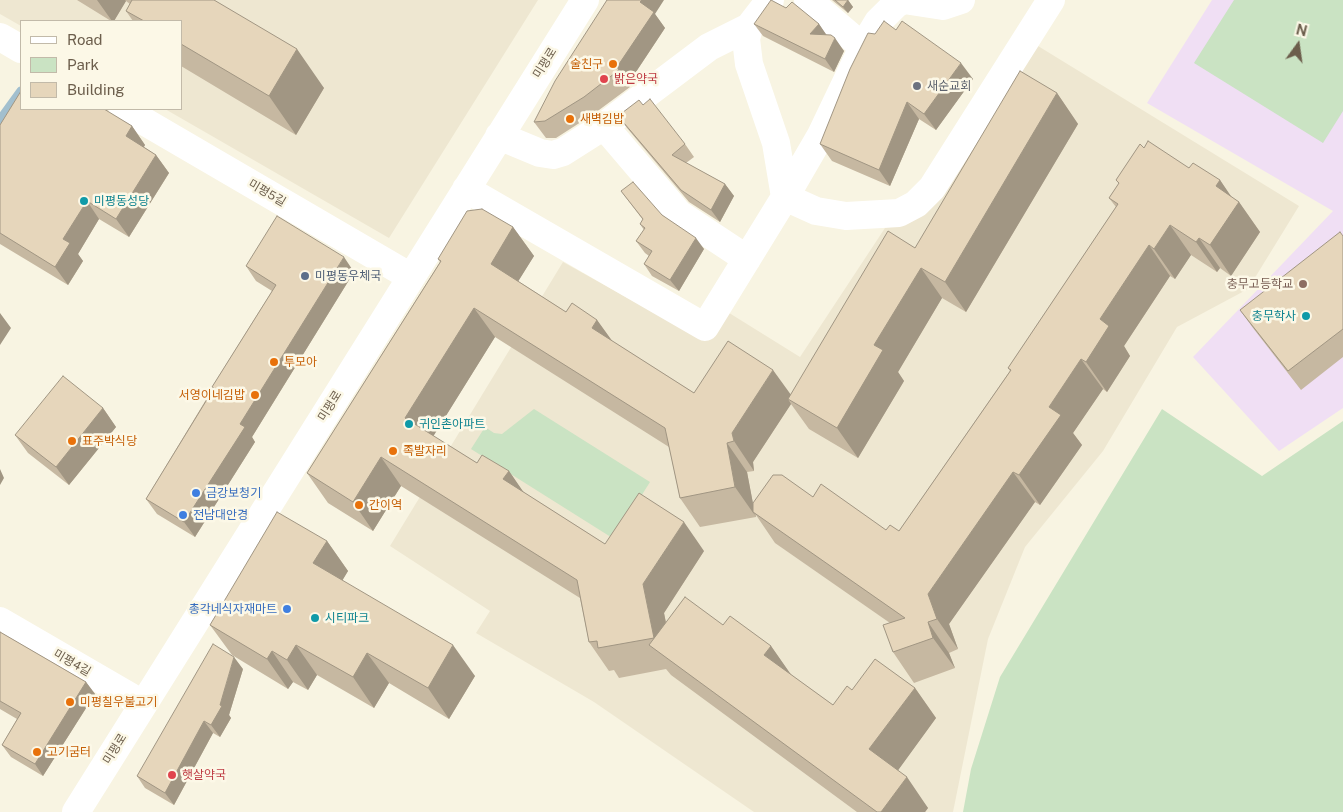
<!DOCTYPE html>
<meta charset="utf-8">
<style>
body{margin:0}
#map{position:relative;width:1343px;height:812px;overflow:hidden;background:#f8f4e2;font-family:"Public Sans",sans-serif}
canvas{display:block}
.legend{position:absolute;left:20px;top:20px;width:162px;height:90px;box-sizing:border-box;background:#fcf8e7;border:1px solid #c2baa9;margin:0;padding:6px 9px;list-style:none;font-size:15px;color:#6c5e4c}
.legend li{display:flex;align-items:center;gap:10px;height:25px}
.legend b{width:25px;border:1px solid #c2baa9}
.north{position:absolute;left:1273px;top:20px;width:50px;height:50px;-webkit-text-stroke:4px #fcf8e7;paint-order:stroke;rotate:14deg;font-size:14px;font-weight:700;line-height:20px;text-align:center;color:#6c5e4c}
.north::after{content:'';display:block;margin:auto;width:18px;height:22px;background:#6c5e4c;clip-path:polygon(50% 0,100% 100%,50% 72%,0 100%)}
</style>
<div id="map">
<canvas width="1343" height="812"></canvas>
<ul class="legend">
<li><b style="height:6px;background:#fff"></b>Road</li>
<li><b style="height:14px;background:#cae3c3"></b>Park</li>
<li><b style="height:14px;background:#e6d6bb"></b>Building</li>
</ul>
<div class="north">N</div>
</div>
<script>
const ctx = document.querySelector('canvas').getContext('2d');
ctx.lineJoin = 'round';
function fill(path, color) { ctx.fillStyle = color; ctx.fill(path, 'evenodd'); }
const toPath = rows => new Path2D(rows.map(r => 'M' + r).join(''));
function stroke(path, color, width, dash) { ctx.strokeStyle = color; ctx.lineWidth = width; ctx.lineCap = dash ? 'butt' : 'round'; ctx.setLineDash(dash || []); ctx.stroke(path); }
function write(font, color, halo, rows, align = 'center') {
  ctx.font = font + ' "Public Sans","Noto Sans KR",sans-serif'; ctx.lineWidth = 5; ctx.setLineDash([]); ctx.textBaseline = 'middle'; ctx.strokeStyle = halo; ctx.fillStyle = color; for (const [text, x, y, turn = 0] of rows) {
    ctx.save(); ctx.translate(x, y); ctx.rotate((+turn || 0) * Math.PI / 180); ctx.textAlign = isNaN(turn) ? turn : align; if (halo) ctx.strokeText(text, 0, 0); ctx.fillText(text, 0, 0); ctx.restore();
  }
}
fill(toPath([
 [0,0,538,0,389,238,165,109,181,109,181,21,21,21,21,26,0,14],
 [1038,46,1299,206,1248,289,1177,327,1103,451,1025,547,988,639,953,812,754,812,594,702,476,633,490,611,390,546,563,262,705,341,726,311,800,357,885,228,902,225,1022,71]
]), '#eee7d1');
fill(toPath([
 [1212,0,1343,0,1343,408,1279,451,1193,357,1333,211,1147,103]
]), '#f0dff4');
fill(toPath([
 [1234,0,1343,0,1343,111,1323,143,1194,63],
 [534,409,650,482,614,539,471,449,485,427,494,433,502,434],
 [1162,409,1262,476,1343,421,1343,812,963,812,971,769,1000,677]
]), '#cae3c3');
stroke(toPath([
 [0,120,21,91]
]), '#a2bfce', 9);
stroke(toPath([
 [808,0,863,47],
 [961,0,943,6,904,0,896,4,878,22,863,47,821,135,785,197,816,211,846,216,899,213,916,204,932,188,1051,0],
 [0,37,21,49],
 [123,109,411,277],
 [604,126,679,214,747,259],
 [499,136,540,153,553,155,563,152,604,126,709,47,749,27],
 [466,189,705,327,785,197,776,143,749,64,746,39,749,27,770,0],
 [0,621,143,704],
 [76,812,585,0]
]), '#fff', 28);
fill(toPath([
 [77,0,214,0,324,88,296,135,181,66,181,21,133,21,126,11,130,4,126,1,114,21,111,21],
 [832,0,848,0,853,7,848,13],
 [655,14,665,28,628,84,630,87,595,113,556,138,546,138,534,122],
 [754,24,819,24,826,35,844,51,834,72,763,36],
 [896,30,973,79,936,130,919,119,890,186,832,161,820,144,875,34],
 [1057,93,1078,124,966,312,942,298,898,372,904,381,858,458,809,429,791,404,753,462,754,471,747,472,753,504,813,497,886,530,899,531,1010,371,1008,368,1116,207,1109,198,1119,184,1116,180,1144,148,1189,168,1220,180,1231,197,1239,202,1260,232,1231,276,1220,268,1217,272,1191,255,1175,279,1170,276,1124,346,1130,356,1107,392,1103,389,1073,433,1082,445,1040,505,1035,502,949,624,958,649,949,653,955,668,914,683,893,652,890,623,775,543,756,515,756,517,700,527,680,498,669,447,495,337,433,436,477,463,509,471,523,492,605,544,704,551,664,613,666,623,723,625,771,646,791,675,833,705,852,690,915,688,936,718,898,770,928,808,925,812,857,812,671,675,666,669,619,678,614,670,609,671,589,642,580,598,401,486,373,531,328,503,307,473,440,262,438,259,513,227,534,256,518,281,566,312,597,320,612,341,694,393,790,395,915,248],
 [643,105,685,144,694,157,686,163,725,184,734,196,720,222,689,202,627,128,618,116],
 [21,109,107,109,108,112,132,126,145,145,144,147,156,155,169,173,129,237,99,219,78,254,83,261,68,285,0,244,0,125],
 [621,191,662,215,704,249,679,291,652,276,644,264,649,256,645,253,636,241,644,230,640,224,643,220],
 [1343,236,1343,357,1301,390,1253,328,1240,310],
 [246,266,354,272,252,437,255,442,195,537,157,514,146,499,213,388,212,387,272,291,256,281],
 [103,408,116,427,69,485,28,453,15,435],
 [327,541,348,571,342,580,475,676,449,719,389,683,374,708,317,675,308,690,293,682,288,689,232,655,210,625],
 [0,632,86,682,95,694,43,776,11,757,2,745,17,719,0,709],
 [243,669,229,715,231,718,220,737,213,733,174,805,145,788,137,776]
]), '#c6b8a1');
fill(toPath([
 [97,0,125,0,126,1,114,21,112,21],
 [642,0,664,0,655,14,665,28,628,84,617,67,640,2],
 [848,0,853,7,848,13,843,7],
 [819,24,828,37,810,34],
 [835,38,844,51,834,72,825,59],
 [297,49,324,88,296,135,269,96],
 [961,63,973,79,936,130,924,114],
 [1057,93,1078,124,966,312,945,282],
 [907,102,919,119,890,186,879,170],
 [132,126,145,145,139,154,126,136],
 [156,155,169,173,129,237,116,219],
 [1220,180,1237,205,1239,202,1260,232,1231,276,1210,245,1216,186],
 [725,184,734,196,720,222,711,210],
 [87,201,99,219,78,254,83,261,68,285,55,267,63,239],
 [1170,225,1191,255,1175,279,1154,249],
 [513,227,534,256,511,293,491,264],
 [696,238,704,249,679,291,670,280],
 [1199,238,1220,268,1217,272,1196,242],
 [1149,245,1170,276,1124,346,1130,356,1107,392,1086,362,1100,319],
 [344,257,354,272,252,437,255,442,195,537,184,522,240,424],
 [921,268,942,298,898,372,904,381,858,458,837,428,874,345],
 [474,308,495,337,426,448,405,418],
 [0,313,11,328,0,345],
 [597,320,618,349,592,328],
 [1081,359,1103,389,1073,433,1082,445,1040,505,1019,475,1049,407],
 [773,370,794,399,788,399,791,404,753,462,754,471,734,441,732,433],
 [103,408,116,427,69,485,56,467],
 [727,443,747,472,755,514,753,512,756,517,735,487],
 [381,457,401,486,373,531,353,502],
 [0,469,4,478,0,485],
 [509,471,529,500,503,479],
 [1013,472,1035,502,949,624,958,649,937,619,928,594],
 [684,522,704,551,664,613,674,663,654,638,643,584],
 [327,541,348,571,335,593,313,563],
 [928,622,949,653,955,668,933,638],
 [296,645,317,675,308,690,287,660],
 [453,645,475,676,449,719,428,688],
 [771,646,792,676,764,655],
 [272,651,293,682,288,689,267,659],
 [367,653,389,683,374,708,353,677],
 [234,657,243,669,229,715,231,718,220,737,211,725,220,705],
 [86,682,95,694,43,776,35,764],
 [915,688,936,718,891,780,869,749],
 [204,721,213,733,174,805,165,793],
 [907,777,928,808,925,812,881,812]
]), '#a19683');
const building = toPath([
 [132,0,214,0,297,49,269,96,181,44,181,21,144,21,126,11,132,0],
 [607,0,642,0,640,2,654,12,617,67,619,70,584,97,545,121,534,122,555,81,607,0],
 [771,0,786,8,792,2,819,24,810,34,831,35,835,38,825,59,754,24,771,0],
 [835,0,848,0,843,7,835,0],
 [884,21,896,30,902,21,961,63,924,114,907,102,879,170,820,144,850,69,868,33,875,34,884,21],
 [1020,71,1057,93,945,282,921,268,874,345,883,350,837,428,788,399,888,231,915,248,1020,71],
 [21,91,21,109,104,109,132,126,126,136,156,155,116,219,87,201,63,239,70,243,55,267,0,233,0,125,21,91],
 [650,99,685,144,672,155,725,184,711,210,681,190,618,116,639,100,643,105,650,99],
 [1148,141,1189,168,1193,163,1220,180,1216,186,1239,202,1210,245,1199,238,1196,242,1170,225,1154,249,1149,245,1100,319,1109,326,1086,362,1081,359,1049,407,1061,415,1019,475,1013,472,928,594,937,619,928,622,933,638,893,652,883,625,905,618,753,512,753,503,773,475,782,475,813,497,821,484,886,530,890,525,899,531,1011,370,1008,368,1118,204,1109,198,1119,183,1116,180,1140,144,1144,148,1148,141],
 [633,182,662,215,696,238,670,280,644,264,652,251,636,241,645,228,640,224,643,219,621,191,633,182],
 [482,209,513,227,491,264,566,312,572,303,597,320,592,328,694,393,728,341,773,370,732,433,734,441,727,443,735,487,680,498,665,428,474,308,405,418,477,463,482,455,509,471,503,479,605,544,639,493,684,522,643,584,654,638,598,648,597,641,589,642,577,580,381,457,353,502,307,473,441,261,438,259,467,211,482,209],
 [277,216,344,257,240,424,245,427,184,522,146,499,214,388,212,387,276,285,246,266,277,216],
 [1340,232,1343,236,1343,329,1288,371,1240,310,1340,232],
 [63,376,103,408,56,467,15,435,63,376],
 [277,512,327,541,313,563,453,645,428,688,367,653,353,677,296,645,287,660,272,651,267,659,210,625,277,512],
 [685,597,723,625,730,616,771,646,764,655,833,705,847,686,852,690,875,659,915,688,869,749,907,777,881,812,877,812,649,645,685,597],
 [0,632,86,682,35,764,2,745,21,713,0,701,0,632],
 [213,644,234,657,220,705,222,706,211,725,204,721,165,793,137,776,213,644]
]);
fill(building, '#e6d6bb');
stroke(building, '#a19683', 1);
for (const [x, y, r, color] of [
 [613,64,5,"#e8710a"],
 [604,79,5,"#e0444e"],
 [917,86,5,"#6b7280"],
 [570,119,5,"#e8710a"],
 [84,201,5,"#0f9aa8"],
 [305,276,5,"#5c6f8a"],
 [1303,284,5,"#8d6e63"],
 [1306,316,5,"#0f9aa8"],
 [274,362,5,"#e8710a"],
 [255,395,5,"#e8710a"],
 [409,424,5,"#0f9aa8"],
 [72,441,5,"#e8710a"],
 [393,451,5,"#e8710a"],
 [196,493,5,"#3f7fe0"],
 [359,505,5,"#e8710a"],
 [183,515,5,"#3f7fe0"],
 [287,609,5,"#3f7fe0"],
 [315,618,5,"#0f9aa8"],
 [70,702,5,"#e8710a"],
 [37,752,5,"#e8710a"],
 [172,775,5,"#e0444e"]
]) { const dot = new Path2D(); dot.arc(x, y, r, 0, 2 * Math.PI); ctx.fillStyle = color; ctx.fill(dot); stroke(dot, '#fcf8e7', 2); }
write('12px', '#6c5e4c', '#fcf8e7', [
 ["미평로",545,63,-58],
 ["미평5길",267,193,30],
 ["미평로",330,406,-58],
 ["미평4길",72,663,30],
 ["미평로",115,749,-58]
]);
write('12px', '#c56008', '#fcf8e7', [
 ["술친구",603,64,"right"],
 ["새벽김밥",580,119],
 ["투모아",284,362],
 ["서영이네김밥",245,395,"right"],
 ["표주박식당",82,441],
 ["족발자리",403,451],
 ["간이역",369,505],
 ["미평칠우불고기",80,702],
 ["고기굼터",47,752]
], 'left');
write('12px', '#be3a42', '#fcf8e7', [
 ["밝은약국",614,79],
 ["햇살약국",182,775]
], 'left');
write('12px', '#5b616d', '#fcf8e7', [
 ["새순교회",927,86]
], 'left');
write('12px', '#0d838f', '#fcf8e7', [
 ["미평동성당",94,201],
 ["충무학사",1296,316,"right"],
 ["귀인촌아파트",419,424],
 ["시티파크",325,618]
], 'left');
write('12px', '#4e5e75', '#fcf8e7', [
 ["미평동우체국",315,276]
], 'left');
write('12px', '#785e54', '#fcf8e7', [
 ["충무고등학교",1293,284]
], 'right');
write('12px', '#366cbe', '#fcf8e7', [
 ["금강보청기",206,493],
 ["전남대안경",193,515],
 ["총각네식자재마트",277,609,"right"]
], 'left');
</script>
